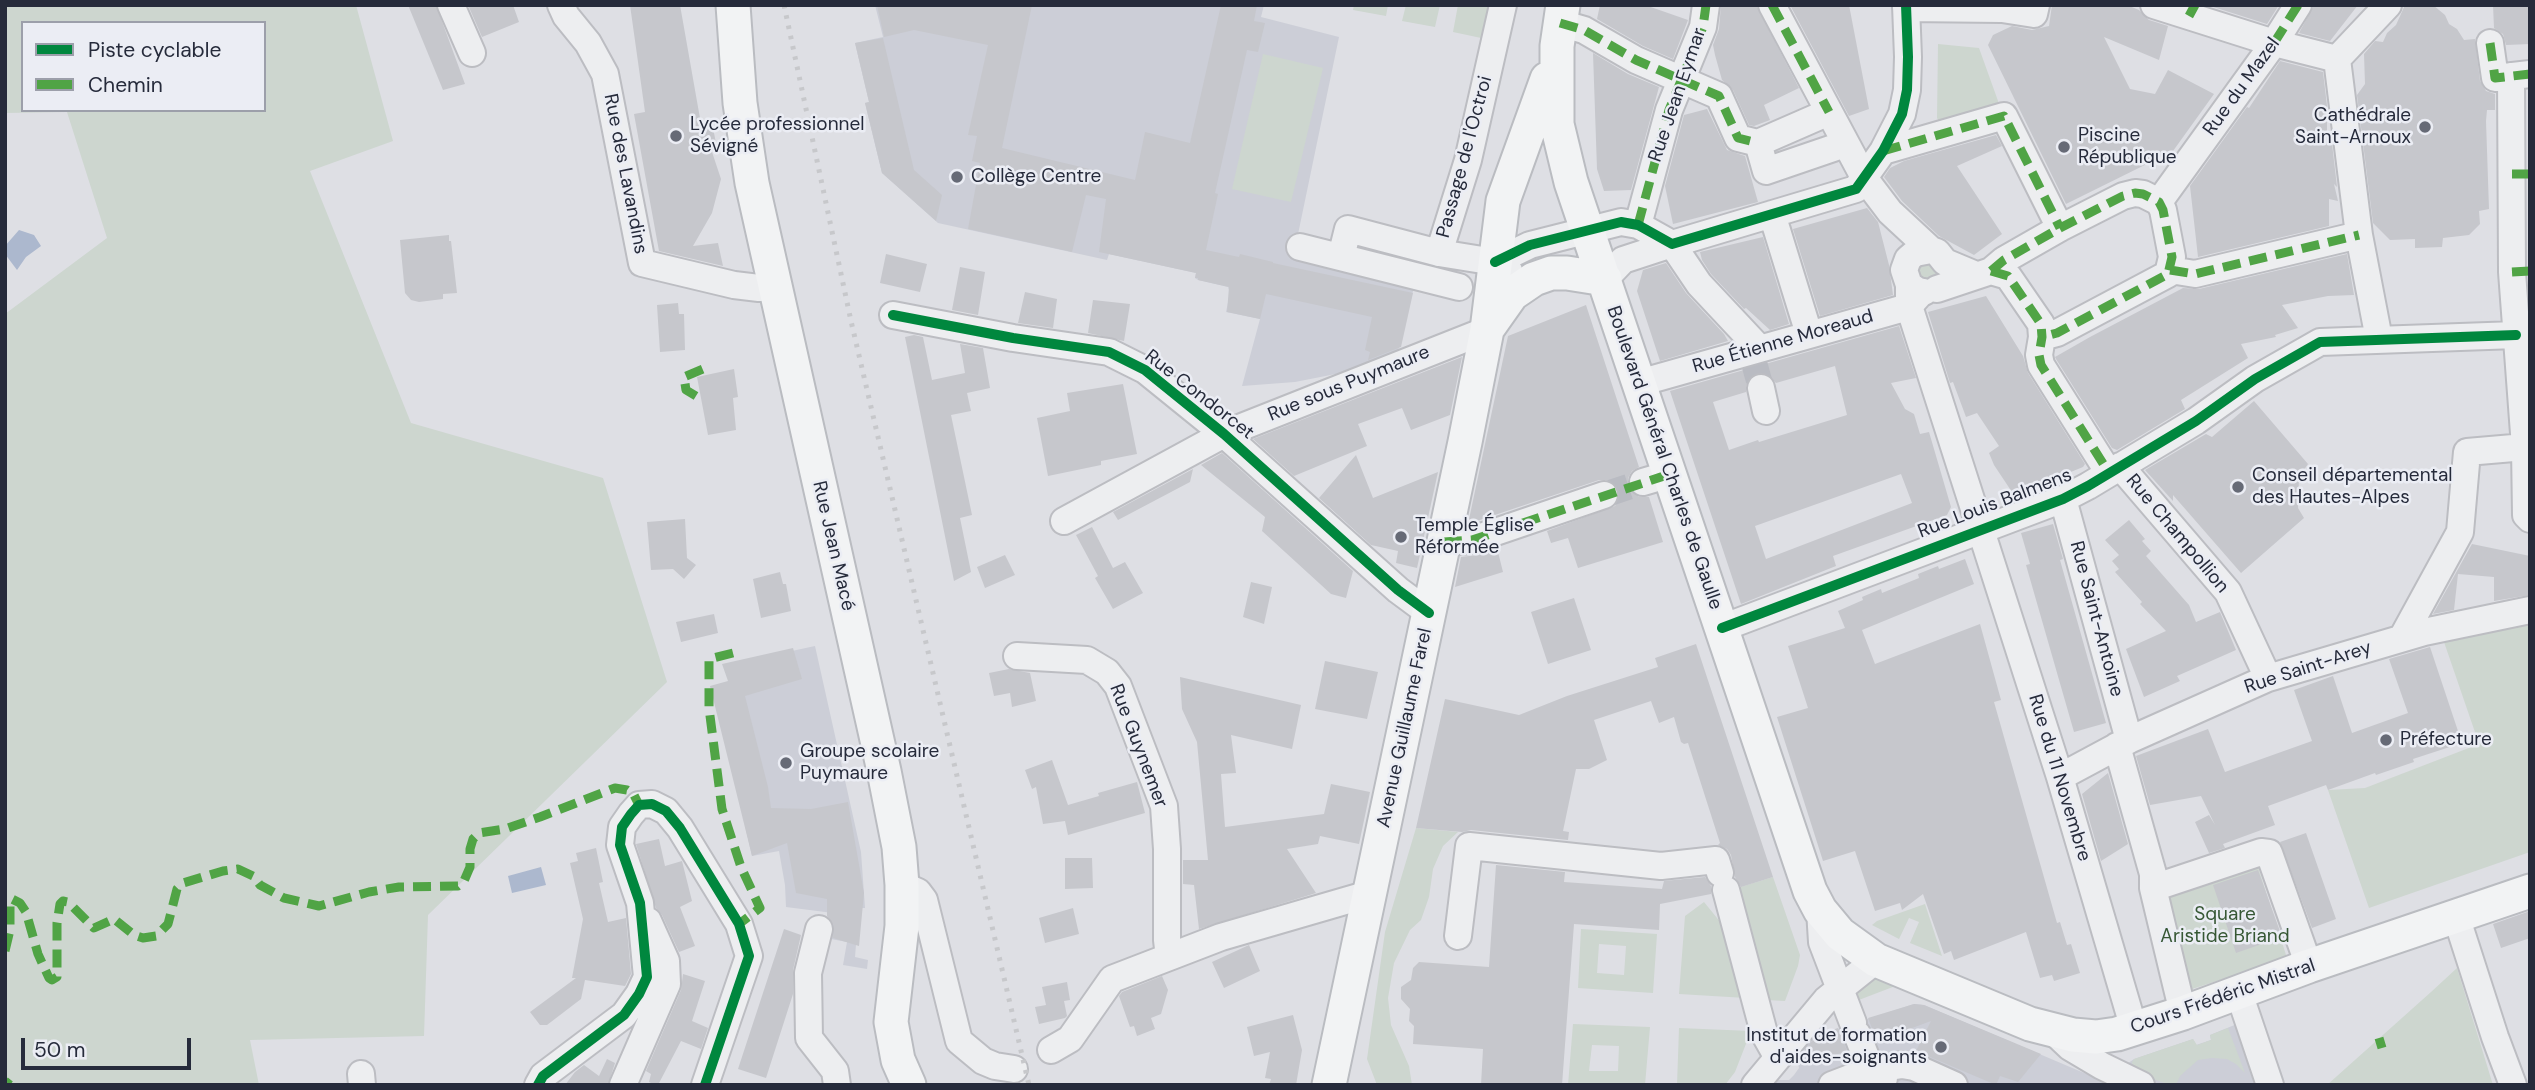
<!DOCTYPE html>
<meta charset="utf-8">
<style>
body{margin:0}
#map{position:relative;width:2535px;height:1090px;overflow:hidden;background:#dedfe4;font-family:"DM Sans",sans-serif}
canvas{display:block}
.frame{position:absolute;inset:0;border:7px solid #262b3b;pointer-events:none}
.legend{position:absolute;left:21px;top:21px;width:245px;height:91px;box-sizing:border-box;background:#ebedf4;border:2px solid #9c9faa;margin:0;padding:9px 12px;list-style:none;font-size:21px;color:#262b3b}
.legend li{display:flex;align-items:center;gap:14px;height:35px}
.legend b{width:35px;border:2px solid #9c9faa}
.scale{position:absolute;left:21px;top:1038px;width:170px;height:32px;box-sizing:border-box;border:4px solid #262b3b;border-top:0;padding-left:9px;font-size:21px;line-height:24px;white-space:nowrap;color:#262b3b;-webkit-text-stroke:5px #ebedf4;paint-order:stroke}
</style>
<div id="map">
<canvas width="2535" height="1090"></canvas>
<div class="frame"></div>
<ul class="legend">
<li><b style="height:9px;background:#00873e"></b>Piste cyclable</li>
<li><b style="height:9px;background:#50a445"></b>Chemin</li>
</ul>
<div class="scale">50 m</div>
</div>
<script>
const ctx = document.querySelector('canvas').getContext('2d');
ctx.lineJoin = 'round';
function fill(path, color) { ctx.fillStyle = color; ctx.fill(path, 'evenodd'); }
const toPath = rows => new Path2D(rows.map(r => 'M' + r).join(''));
function stroke(path, color, width, dash) { ctx.strokeStyle = color; ctx.lineWidth = width; ctx.lineCap = dash ? 'butt' : 'round'; ctx.setLineDash(dash || []); ctx.stroke(path); }
function write(font, color, halo, rows, align = 'center') {
  ctx.font = font + ' "DM Sans",sans-serif'; ctx.lineWidth = 5; ctx.setLineDash([]); ctx.textBaseline = 'middle'; ctx.strokeStyle = halo; ctx.fillStyle = color; for (const [text, x, y, turn = 0] of rows) {
    ctx.save(); ctx.translate(x, y); ctx.rotate((+turn || 0) * Math.PI / 180); ctx.textAlign = isNaN(turn) ? turn : align; if (halo) ctx.strokeText(text, 0, 0); ctx.fillText(text, 0, 0); ctx.restore();
  }
}
fill(toPath([
 [875,5,1264,5,1261,17,1339,37,1297,239,1418,271,1397,355,1366,368,1295,382,1242,386,1260,319,1226,312,1230,293,1228,287,1198,280,1195,278,1196,273,1109,254,1107,260,938,223,882,173,865,103,869,102,855,43,883,37],
 [815,646,861,852,865,908,859,908,855,957,868,960,867,969,843,965,847,942,831,939,833,913,786,907,785,885,779,851,752,856,713,686,730,682,727,665],
 [1914,1004,1924,1005,2103,1081,2134,1059,2193,1039,2196,1045,2211,1040,2210,1035,2254,1017,2278,1085,1771,1085,1776,1080,1789,1080,1794,1075,1799,1068,1795,1052,1804,1042,1813,1039,1813,1037]
]), '#ccced7');
fill(toPath([
 [5,5,356,5,393,141,310,171,411,423,603,478,667,682,428,915,424,1036,250,1040,259,1085,5,1085,5,314,107,238,67,112,5,113],
 [23,23,264,23,264,110,23,110],
 [1354,5,1388,5,1386,16,1353,10],
 [1406,5,1440,5,1435,27,1402,21],
 [1458,5,1508,5,1500,42,1453,32],
 [1938,44,1979,48,2002,112,1943,128,1937,118],
 [1263,54,1323,68,1291,202,1232,189],
 [1925,258,1937,269,1937,273,1935,277,1925,284,1912,267],
 [2530,621,2530,852,2369,908,2328,790,2365,788,2474,746,2477,738,2444,642],
 [1416,828,1458,832,1443,846,1433,869,1429,897,1421,920,1410,930,1394,963,1388,998,1391,1025,1409,1066,1412,1085,1377,1085,1367,1059,1385,932],
 [2257,864,2287,958,2189,990,2165,883],
 [1773,877,1800,955,1798,966,1785,1001,1766,1000,1734,889],
 [1704,902,1726,929,1746,998,1679,994,1685,916],
 [1925,904,1942,956,1910,943,1919,922,1909,918,1899,939,1872,925,1877,921],
 [1581,929,1657,934,1653,993,1578,988],
 [1599,944,1626,946,1624,975,1597,973],
 [2457,968,2493,1085,2327,1085,2431,992],
 [1876,977,1898,985,1851,1003,1852,990],
 [1573,1024,1650,1027,1645,1085,1568,1085],
 [1592,1045,1619,1046,1618,1071,1589,1071],
 [1679,1028,1751,1031,1735,1072,1725,1085,1677,1085],
 [2228,1028,2245,1073,2236,1064,2227,1059,2212,1058,2198,1060,2180,1076,2176,1085,2170,1085,2137,1073,2133,1067,2132,1062,2134,1059,2193,1039,2197,1045,2211,1040,2210,1035]
]), '#cdd6cf');
fill(toPath([
 [19,230,34,235,41,246,26,257,17,270,5,254,5,246],
 [541,867,546,885,512,893,508,876]
]), '#acb8ce');
fill(toPath([
 [408,5,436,5,465,84,443,90],
 [468,5,513,5,519,22,482,37],
 [630,5,680,5,701,124,712,123,717,148,711,149,721,179,712,213,693,246,718,243,723,266,659,251,634,114,645,112],
 [877,5,1032,5,1002,148,1135,180,1145,132,1190,143,1221,5,1257,5,1254,21,1265,23,1258,52,1247,50,1215,193,1218,194,1206,250,1239,257,1240,254,1273,262,1273,263,1413,293,1401,347,1368,360,1370,352,1365,350,1372,317,1266,294,1260,319,1227,312,1229,287,1198,280,1198,278,1195,278,1196,273,1099,252,1106,199,1086,195,1072,252,968,229,980,163,972,161,977,136,968,135,988,45,914,30,884,37],
 [1600,5,1645,5,1688,20,1673,59,1643,46,1597,19],
 [1721,5,1756,5,1799,88,1764,105,1770,120,1754,126,1749,125,1733,90,1722,80,1715,55,1713,45,1719,29],
 [1790,5,1849,5,1869,109,1849,116],
 [2052,5,2127,5,2139,10,2149,20,2168,26,2159,60,2104,37,2130,89,2155,94,2168,70,2214,94,2168,158,2165,155,2066,204,1988,45,1993,35,2012,26,2032,30,2049,26],
 [2207,5,2279,5,2267,24],
 [2314,5,2358,5,2330,41,2299,33],
 [2405,5,2433,5,2445,15,2449,24,2457,29,2464,40,2475,39,2480,81,2486,91,2495,94,2495,110,2487,110,2486,121,2489,209,2479,211,2480,224,2469,235,2443,238,2442,247,2415,248,2415,239,2390,240,2373,223,2357,95,2365,84,2364,54,2375,41,2383,42,2387,33,2396,25],
 [2493,5,2530,5,2530,44,2506,45,2503,34,2494,28],
 [883,38,914,170,942,195,936,221,882,173,865,103,869,102,855,43],
 [1593,53,1628,74,1659,87,1631,190,1604,191,1597,169],
 [2280,61,2323,72,2327,106,2327,140,2331,135,2337,187,2334,184,2338,201,2329,199,2329,226,2198,257,2190,186,2247,107,2249,108],
 [1707,109,1727,150,1745,156,1758,202,1673,224,1665,186,1684,115],
 [1996,135,2002,146,1957,166,2002,234,1974,255,1939,236,1902,201,1884,177,1890,168,1904,161],
 [1867,208,1878,222,1889,265,1893,295,1820,316,1793,229],
 [449,235,449,241,451,241,457,293,443,294,443,299,419,302,411,300,405,293,400,240],
 [1763,237,1789,324,1770,330,1746,308,1744,309,1711,274,1702,260,1700,252],
 [886,254,927,264,920,292,880,283],
 [2347,254,2354,295,2328,296,2282,305,2298,328,2275,335,2276,337,2241,344,2248,358,2181,400,2185,409,2117,450,2112,448,2056,359,2055,357,2090,337,2183,288,2199,289],
 [1666,263,1686,293,1724,334,1728,341,1660,361,1637,291,1643,270],
 [960,267,985,272,978,315,952,310],
 [1025,292,1057,299,1053,328,1018,323],
 [1986,296,2023,356,2028,373,2085,464,2083,467,2014,495,1994,465,1989,453,1999,446,1977,413,1966,417,1953,382,1950,383,1928,312],
 [1093,300,1130,304,1124,341,1088,333],
 [678,303,679,314,684,314,685,350,660,352,657,305],
 [1586,305,1639,467,1632,471,1628,478,1628,487,1639,497,1649,497,1663,542,1578,568,1568,538,1551,543,1547,531,1615,506,1619,499,1619,491,1615,484,1608,480,1599,480,1468,524,1508,336],
 [1899,326,1916,378,1891,383,1905,409,1914,414,1920,434,1929,432,1951,507,1947,515,1833,556,1836,566,1741,604,1670,391],
 [1835,366,1847,415,1759,442,1758,440,1729,450,1713,402,1746,392,1746,383,1757,373,1766,373,1776,383],
 [1901,474,1912,503,1766,559,1755,526],
 [914,335,923,337,932,380,965,373,960,344,983,348,990,388,967,393,971,411,951,415,972,515,960,518,971,572,954,581,905,337],
 [1462,357,1450,415,1411,430,1402,408,1358,424,1367,446,1294,476,1253,439],
 [734,369,738,397,733,398,736,430,708,435,697,377],
 [1123,384,1137,454,1101,461,1101,465,1048,476,1037,418,1070,411,1067,393],
 [2254,401,2308,464,2299,477,2298,508,2304,518,2241,573,2173,495,2173,501,2145,470,2206,434,2212,437],
 [1222,453,1353,571,1346,598,1331,594,1262,531,1265,517,1201,465],
 [1356,455,1373,498,1438,472,1417,568,1396,563,1398,551,1371,545,1319,498],
 [1193,469,1190,482,1118,520,1113,512],
 [685,519,687,558,696,565,684,579,673,569,651,570,647,522],
 [2129,520,2145,539,2142,541,2151,551,2146,556,2189,605,2196,622,2220,612,2236,650,2177,676,2180,681,2144,697,2126,649,2166,631,2140,604,2142,602,2115,572,2119,569,2112,561,2119,555,2105,540],
 [2053,524,2063,559,2060,560,2106,723,2074,732,2026,565,2030,564,2021,533],
 [1092,527,1113,568,1125,562,1143,593,1113,609,1095,578,1098,576,1076,535],
 [2472,544,2530,556,2530,595,2494,601,2494,577,2458,574,2454,610,2433,614],
 [1497,548,1503,572,1455,587,1461,557,1477,555],
 [1005,555,1015,575,985,588,977,567],
 [1965,559,1974,584,1862,630,1875,664,1980,624,2001,700,1994,702,2057,923,2060,922,2067,945,2071,944,2080,973,2054,981,2052,975,2040,978,2026,932,1954,960,1951,951,1944,954,1923,894,1902,910,1900,903,1875,911,1855,851,1823,861,1777,717,1808,708,1788,646,1845,628,1838,611,1863,600,1862,597,1881,589,1882,593,1919,578,1918,574,1938,566,1939,569],
 [780,572,783,584,786,584,791,611,761,618,753,579],
 [1251,582,1272,587,1264,624,1243,617],
 [1574,598,1591,650,1548,664,1531,612],
 [714,614,718,633,681,642,676,622],
 [1696,644,1773,877,1741,887,1735,877,1731,855,1727,849,1718,845,1720,843,1688,743,1684,744,1681,742,1674,717,1659,723,1651,701,1594,720,1607,760,1589,769,1576,769,1563,831,1569,832,1568,840,1471,830,1462,832,1416,828,1445,699,1519,715,1567,696,1658,667,1655,658],
 [2430,647,2462,743,2413,759,2414,762,2376,775,2375,773,2328,790,2326,785,2268,806,2275,825,2223,844,2225,848,2209,853,2195,822,2209,815,2215,825,2201,796,2150,805,2136,756,2208,729,2225,772,2312,741,2294,690,2333,676,2352,733,2408,713,2389,659],
 [793,648,802,679,745,696,768,787,771,808,811,809,848,802,864,893,859,946,833,938,834,925,827,916,827,899,796,893,787,843,752,856,710,686,728,681,722,664],
 [1325,661,1378,672,1367,719,1315,709],
 [1009,669,1030,673,1036,701,1012,707,1010,693,994,696,989,673],
 [1180,677,1301,705,1292,749,1231,735,1236,773,1221,774,1225,827,1324,814,1331,784,1370,792,1359,844,1320,836,1318,844,1287,849,1316,893,1199,929,1194,885,1183,884,1183,860,1208,860,1197,742,1182,709],
 [1052,760,1068,805,1099,796,1098,793,1137,782,1145,813,1068,835,1065,821,1043,824,1036,787,1032,789,1025,770],
 [2108,773,2128,844,2101,861,2082,794],
 [2306,833,2336,919,2312,928,2280,842],
 [659,839,665,866,682,861,692,901,680,907,695,946,679,952,662,915,656,908,636,844],
 [596,848,603,882,599,883,608,922,626,918,631,974,625,986,585,980,581,999,547,1025,540,1025,530,1012,576,978,572,978,583,919,570,863,578,861,576,853],
 [1065,858,1092,858,1093,888,1065,889],
 [1496,865,1565,872,1564,882,1662,889,1664,881,1705,877,1711,886,1711,894,1660,904,1659,930,1574,924,1562,1085,1481,1085,1483,1049,1413,1044,1414,1026,1409,1021,1410,1009,1401,999,1401,987,1411,980,1413,968,1419,962,1489,967],
 [2258,870,2282,937,2236,953,2213,885],
 [1073,908,1079,934,1045,943,1039,918],
 [2530,911,2530,938,2501,948,2493,924],
 [784,929,801,935,793,970,793,994,766,1078,738,1069],
 [1249,945,1260,971,1224,988,1212,962],
 [683,974,705,981,692,1021,708,1028,701,1049,681,1041,658,1085,655,1085,649,1082,651,1074,646,1071,681,990],
 [1162,976,1168,990,1161,1014,1151,1018,1155,1029,1137,1036,1134,1026,1130,1027,1119,996,1122,992],
 [1067,982,1070,1000,1064,1001,1067,1016,1065,1018,1039,1024,1035,1007,1046,1005,1042,987],
 [1914,1004,1924,1005,2041,1054,2018,1082,2000,1076,1996,1085,1916,1051,1931,1021,1877,1041,1868,1018],
 [1293,1015,1302,1050,1296,1085,1269,1085,1271,1079,1265,1078,1270,1052,1254,1056,1247,1027],
 [1838,1028,1847,1051,1817,1061,1804,1051,1817,1035],
 [607,1059,615,1063,608,1085,565,1085,575,1072,584,1065,599,1076]
]), '#c6c7cc');
stroke(toPath([
 [1753,359,1761,388],
 [1604,495,1643,482]
]), '#b9bbc2', 26, [26, 13]);
const minor = toPath([
 [451,5,472,53],
 [561,5,566,16,588,43,605,74,642,263,734,285,759,288,775,286],
 [1772,5,1865,179,1890,212,1931,250,1937,252,1945,262,1976,275],
 [2154,5,2274,43,2337,59],
 [1906,8,2002,9,2034,14,2036,5],
 [1560,23,1584,30,1636,60,1719,96,1738,138,1758,143],
 [2490,43,2495,78,2530,74],
 [2337,59,2359,235,2379,339],
 [2337,59,2388,5],
 [2511,76,2512,272,2525,447,2526,515,2530,519],
 [1829,112,1758,143,1766,171,1845,144],
 [1883,151,2004,116,2060,228],
 [2159,202,2274,43,2298,5],
 [1772,214,1809,334],
 [1638,225,1669,110,1703,27,1706,5],
 [1300,247,1459,287],
 [1439,253,1468,160,1503,5],
 [1341,257,1348,229,1439,253,1495,262,1509,271],
 [1495,262,1530,245,1621,222,1638,225,1672,244,1856,189,1883,151,1902,114,1907,90,1908,57,1906,5],
 [2170,270,2195,274,2359,235],
 [1991,271,2008,276,2041,324,2042,337,2039,355,2041,365,2109,473],
 [1605,279,1623,260,1672,244,1699,284,1759,348],
 [1909,285,1909,306,2060,777,2134,1029],
 [1937,289,1991,271,2004,260,2060,228,2123,196,2135,193,2143,194,2159,202,2163,210,2172,257,2168,274,2057,333,2042,337],
 [1924,292,1918,291,1909,285,1904,270,1908,259,1915,253,1931,250],
 [893,315,1013,338,1109,352,1145,370,1224,434,1398,590,1429,613],
 [1639,383,1901,309,1909,306,1919,295],
 [1761,388,1766,411],
 [2120,466,2228,592,2268,678],
 [1643,482,1670,474],
 [2063,499,2129,740],
 [1064,521,1224,434,1487,330],
 [1444,542,1472,540,1604,495],
 [1722,628,2063,499,2088,486,2196,421,2255,379,2320,342,2516,335],
 [2402,638,2460,532,2467,452,2525,447],
 [1017,656,1087,660,1107,672,1118,686,1164,806,1167,849,1167,940,1169,957],
 [2117,746,2153,874,2153,888,2183,1013],
 [2060,777,2129,740,2268,678,2424,632,2530,610],
 [902,885,918,892,924,900,959,1041,983,1061,995,1066,1014,1069],
 [2153,888,2261,852,2269,853,2309,966],
 [1726,890,1764,1033,1777,1056],
 [1820,910,1822,942,1853,1023],
 [2456,916,2495,1037,2513,1085],
 [819,929,808,973,809,1038,835,1071,837,1085],
 [1458,936,1469,846,1661,866,1716,860,1720,873],
 [2239,993,2270,1085],
 [2052,1030,2070,1047,2102,1066,2141,1085],
 [1857,1034,1871,1070,1884,1078],
 [1051,1050,1070,1039,1112,979,1221,937,1369,894],
 [361,1074,362,1085],
 [538,1085,543,1076,624,1015,639,994,647,977,640,903,620,845,622,827,631,814,639,805,652,804,666,811,680,828,739,924,749,956,705,1085],
 [623,1085,667,984,666,961,648,921],
 [1755,1085,1826,1000,1876,960],
 [1832,1085,1871,1070,1902,1065,1914,1067,1954,1085]
]);
const major = toPath([
 [733,5,740,103,752,183,884,771,899,847,902,885,902,926,891,1022,898,1060,909,1085],
 [1563,5,1557,46,1557,124,1571,182,1810,891,1820,910,1840,934,1876,960,2030,1024,2073,1035,2096,1037,2117,1034,2183,1013,2309,966,2530,891],
 [1488,328,1512,294,1534,279,1551,273,1567,273,1605,279],
 [1329,1085,1465,442,1487,330,1503,201,1547,79]
]);
stroke(minor, '#bcbdc2', 30);
stroke(major, '#babcc1', 37);
stroke(minor, '#edeef0', 26);
stroke(major, '#f2f3f4', 33);
stroke(toPath([
 [784,5,851,321,1029,1085]
]), '#c7c8cb', 5, [3.5, 7]);
stroke(toPath([
 [1772,5,1829,112],
 [2189,16,2195,5],
 [1560,23,1584,30,1636,60,1719,96,1738,138,1758,143],
 [2274,43,2298,5],
 [2490,43,2495,78,2530,74],
 [1883,151,2004,116,2060,228],
 [2512,174,2530,174],
 [1638,225,1669,110,1703,27,1706,5],
 [2170,270,2195,274,2359,235],
 [1991,271,2004,260,2060,228,2123,196,2135,193,2143,194,2159,202,2163,210,2172,257,2168,274,2057,333,2042,337],
 [1991,271,2008,276,2041,324,2042,337,2039,355,2041,365,2109,473],
 [2512,272,2530,271],
 [696,396,686,390,684,377,703,369],
 [1444,542,1472,540,1670,474],
 [733,653,709,659,709,708,722,809,741,867,760,908,739,924],
 [5,951,10,930,10,902,12,899,20,903,26,912,38,954,49,978,52,980,57,977,57,923,60,904,63,901,68,902,94,928,114,919,134,935,143,938,156,936,168,924,177,889,183,883,223,871,238,869,253,876,260,885,284,898,319,906,369,892,399,887,458,886,464,881,470,867,470,849,473,839,479,833,505,829,540,817,615,788,627,790,634,795,639,805],
 [2379,1038,2382,1048],
 [5,1081,10,1085]
]), '#50a445', 9, [18, 9]);
stroke(toPath([
 [1495,262,1530,245,1621,222,1638,225,1672,244,1856,189,1883,151,1902,114,1907,90,1908,57,1906,5],
 [893,315,1013,338,1109,352,1145,370,1224,434,1398,590,1429,613],
 [1722,628,2063,499,2088,486,2196,421,2255,379,2320,342,2516,335],
 [538,1085,543,1076,624,1015,639,994,647,977,640,903,620,845,622,827,631,814,639,805,652,804,666,811,680,828,739,924,749,956,705,1085]
]), '#00873e', 10);
for (const [x, y, r, color] of [
 [2425,127,7,"#666a76"],
 [676,136,7,"#666a76"],
 [2064,147,7,"#666a76"],
 [957,177,7,"#666a76"],
 [2238,487,7,"#666a76"],
 [1401,537,7,"#666a76"],
 [2386,740,7,"#666a76"],
 [786,763,7,"#666a76"],
 [1941,1047,7,"#666a76"]
]) { const dot = new Path2D(); dot.arc(x, y, r, 0, 2 * Math.PI); ctx.fillStyle = color; ctx.fill(dot); stroke(dot, '#ebedf4', 2.5); }
write('19px', '#262b3b', '#ebedf4', [
 ["Rue du Mazel",2242,87,-54],
 ["Rue Jean Eymar",1678,95,-71],
 ["Passage de l'Octroi",1465,157,-75],
 ["Rue des Lavandins",625,174,79],
 ["Rue Étienne Moreaud",1783,342,-16],
 ["Rue sous Puymaure",1349,384,-22],
 ["Rue Condorcet",1199,395,38],
 ["Boulevard Général Charles de Gaulle",1664,458,71],
 ["Rue Louis Balmens",1995,504,-21],
 ["Rue Champollion",2177,534,50],
 ["Rue Jean Macé",833,546,77],
 ["Rue Saint-Antoine",2096,619,75],
 ["Rue Saint-Arey",2308,668,-18],
 ["Avenue Guillaume Farel",1405,728,-78],
 ["Rue Guynemer",1138,746,69],
 ["Rue du 11 Novembre",2059,778,73],
 ["Cours Frédéric Mistral",2223,997,-19]
]);
write('19px', '#262b3b', '#ebedf4', [
 ["Cathédrale",2411,116,"right"],
 ["Saint-Arnoux",2411,138,"right"],
 ["Lycée professionnel",690,125],
 ["Sévigné",690,147],
 ["Piscine",2078,136],
 ["République",2078,158],
 ["Collège Centre",971,177],
 ["Conseil départemental",2252,476],
 ["des Hautes-Alpes",2252,498],
 ["Temple Église",1415,526],
 ["Réformée",1415,548],
 ["Préfecture",2400,740],
 ["Groupe scolaire",800,752],
 ["Puymaure",800,774],
 ["Institut de formation",1927,1036,"right"],
 ["d'aides-soignants",1927,1058,"right"]
], 'left');
write('19px', '#365734', '#ebedf4', [
 ["Square",2225,915],
 ["Aristide Briand",2225,937]
]);
</script>
